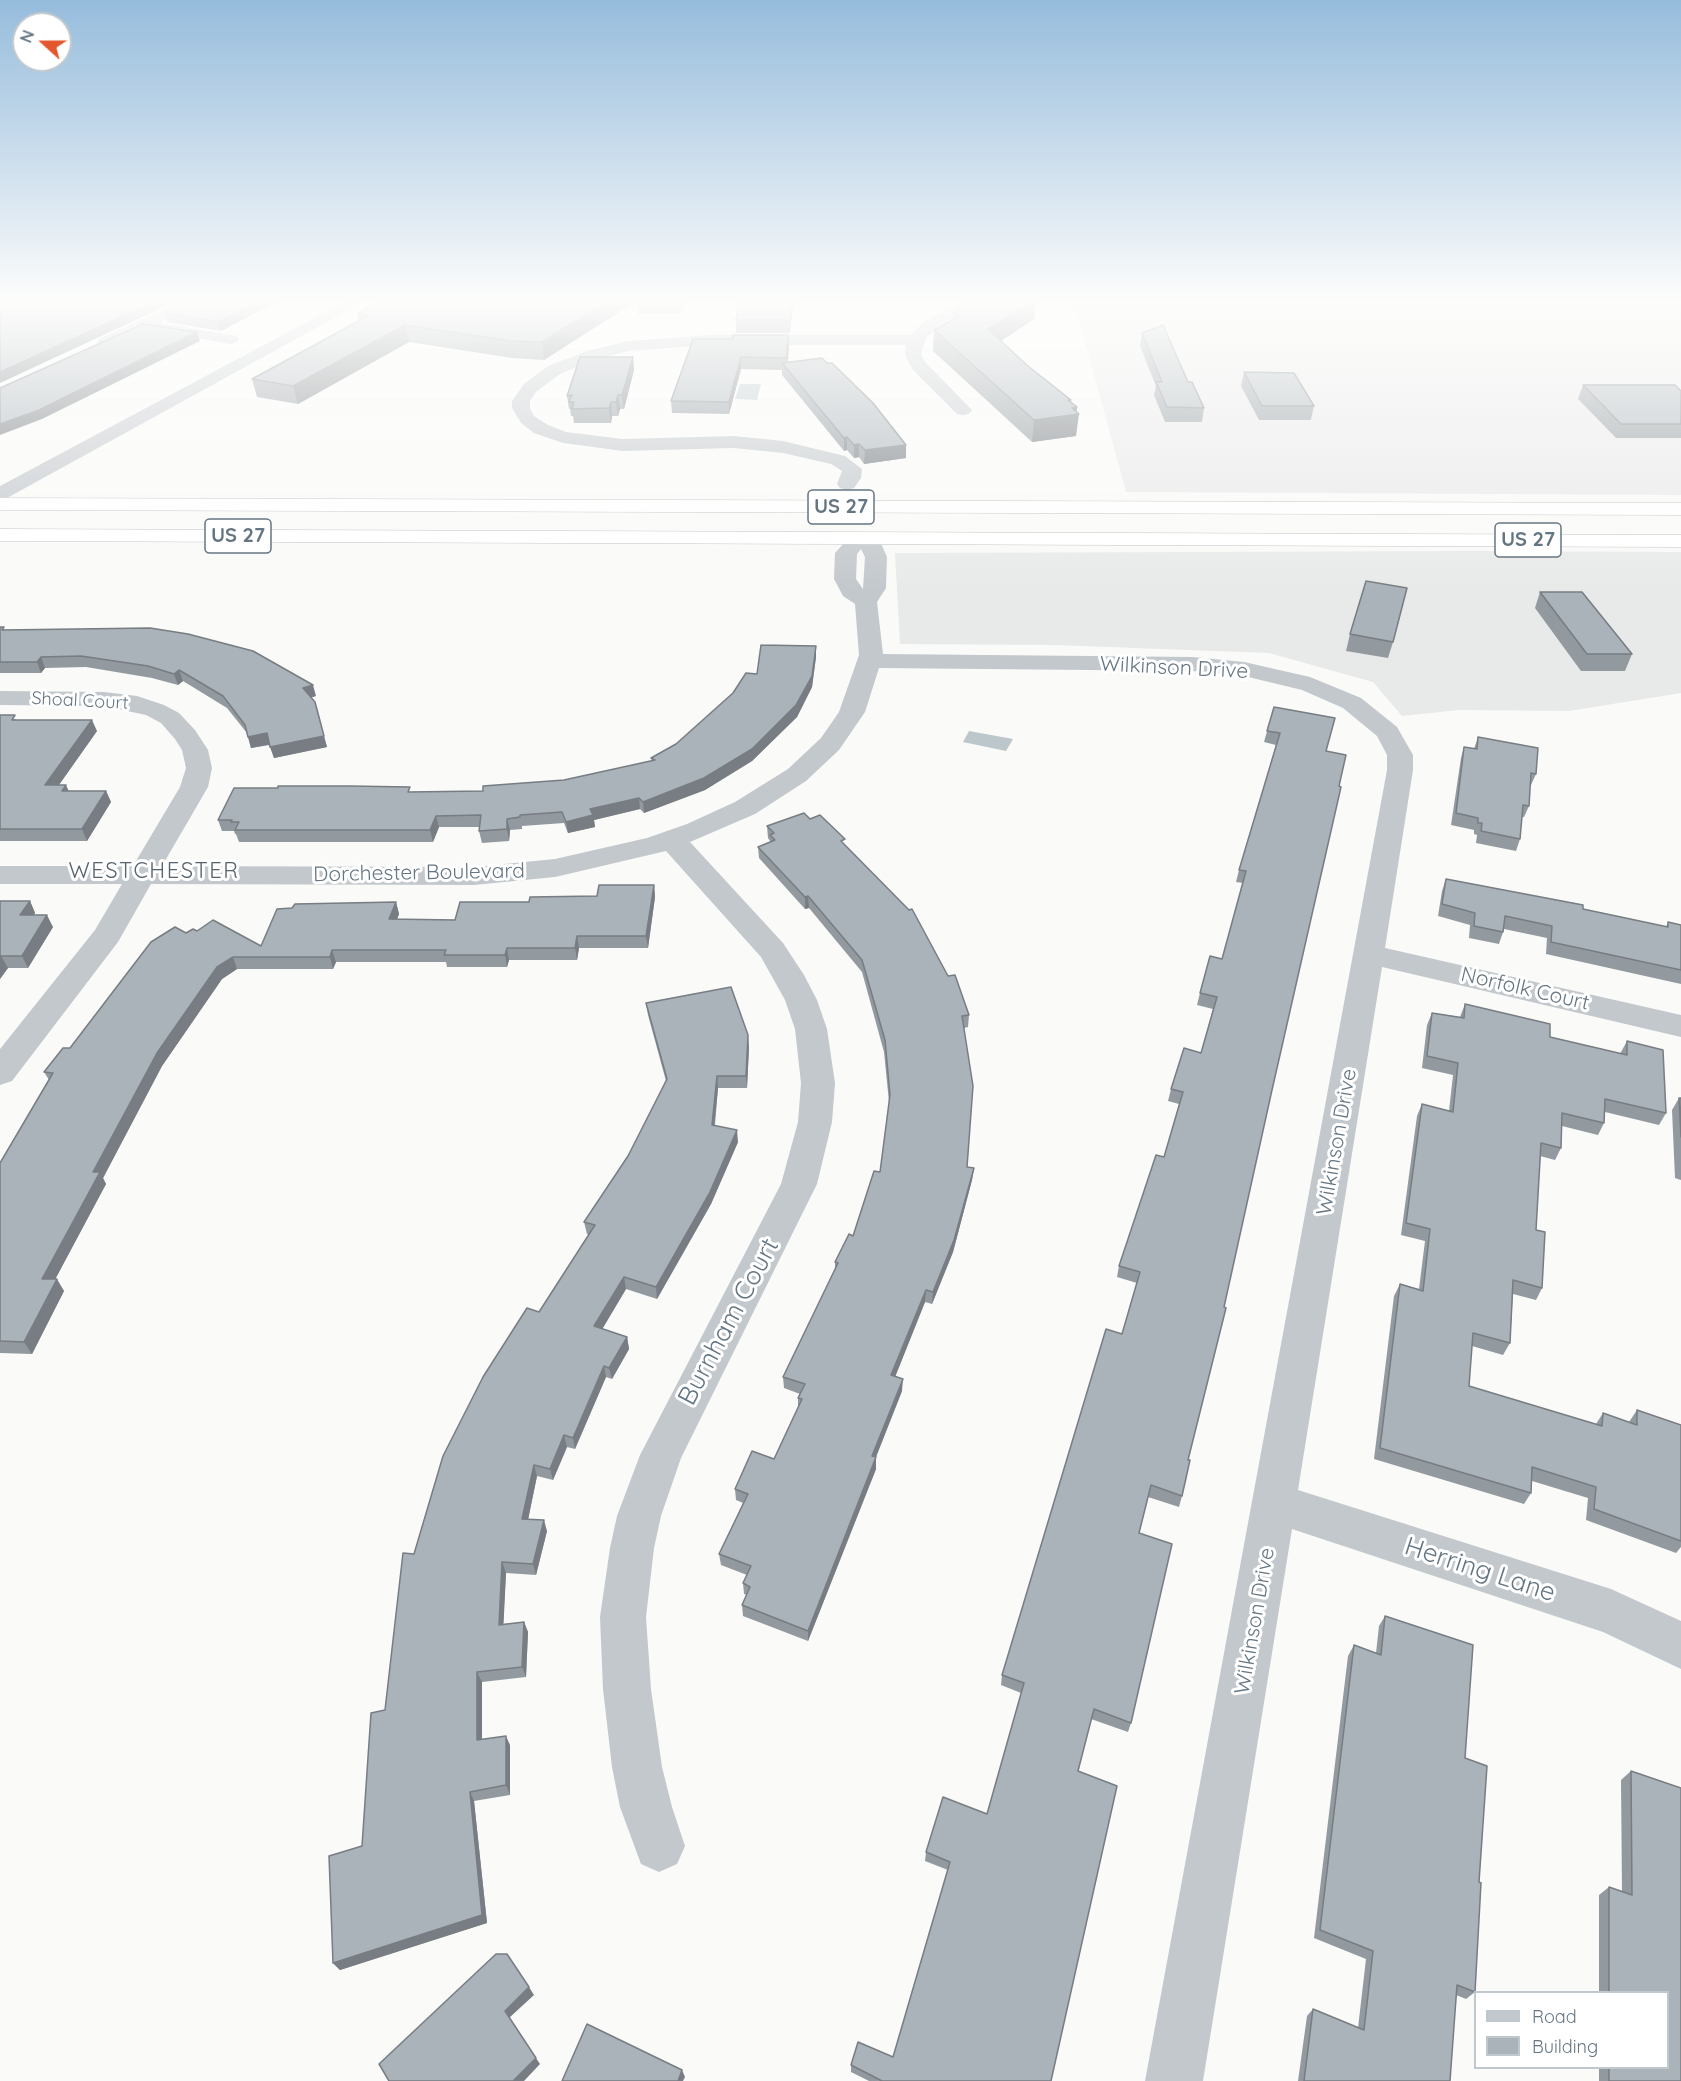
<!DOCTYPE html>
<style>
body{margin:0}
#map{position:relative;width:1681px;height:2081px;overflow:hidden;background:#fafaf8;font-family:Quicksand,sans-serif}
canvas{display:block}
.legend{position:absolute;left:1474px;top:1991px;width:195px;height:78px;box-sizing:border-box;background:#fff;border:2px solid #c1c8cd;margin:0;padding:8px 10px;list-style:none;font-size:18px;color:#657683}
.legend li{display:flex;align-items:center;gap:12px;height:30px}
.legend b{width:30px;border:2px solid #c1c8cd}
.north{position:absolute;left:12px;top:12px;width:60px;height:60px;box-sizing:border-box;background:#fff;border:2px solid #c1c8cd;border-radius:50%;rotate:291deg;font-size:16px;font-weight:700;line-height:24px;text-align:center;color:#657683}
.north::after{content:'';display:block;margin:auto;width:21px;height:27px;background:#e4572e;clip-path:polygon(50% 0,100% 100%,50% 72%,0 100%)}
</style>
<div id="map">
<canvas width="1681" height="2081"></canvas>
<ul class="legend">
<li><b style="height:8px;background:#c3c8cc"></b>Road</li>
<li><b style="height:16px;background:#aab3b9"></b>Building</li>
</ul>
<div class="north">N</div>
</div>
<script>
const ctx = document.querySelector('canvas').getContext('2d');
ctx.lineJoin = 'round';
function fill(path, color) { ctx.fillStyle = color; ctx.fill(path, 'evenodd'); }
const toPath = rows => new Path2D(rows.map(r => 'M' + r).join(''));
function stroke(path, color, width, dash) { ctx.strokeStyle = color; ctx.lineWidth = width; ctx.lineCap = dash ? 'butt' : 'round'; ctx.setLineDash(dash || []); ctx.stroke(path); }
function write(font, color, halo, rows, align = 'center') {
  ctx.font = font + ' Quicksand,sans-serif'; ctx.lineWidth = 6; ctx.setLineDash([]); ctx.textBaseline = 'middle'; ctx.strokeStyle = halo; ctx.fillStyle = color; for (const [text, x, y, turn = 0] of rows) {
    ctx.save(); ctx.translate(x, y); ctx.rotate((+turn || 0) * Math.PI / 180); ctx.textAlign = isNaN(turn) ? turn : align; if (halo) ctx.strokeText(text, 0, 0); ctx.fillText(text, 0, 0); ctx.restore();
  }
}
fill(toPath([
 [1070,300,1681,300,1681,495,1126,492,1079,320],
 [1471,551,1681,552,1681,693,1569,711,1459,710,1402,716,1373,682,1269,653,1055,645,900,644,895,553]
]), '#e8e9e9');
fill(toPath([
 [740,384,761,384,757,400,735,399],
 [969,731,1013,739,1006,751,963,742]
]), '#bbc7cb');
const highway = toPath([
 [0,498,1681,503,1681,515,0,510,0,498],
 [0,529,1681,535,1681,547,0,541,0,529]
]);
stroke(highway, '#b4b9bd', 1);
fill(toPath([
 [184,300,204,300,201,303,160,323,237,336,239,339,237,342,231,344,147,329,111,347,99,347,97,343,99,339,184,300],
 [348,300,367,300,7,498,0,500,0,486,348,300],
 [969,300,989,300,986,303,937,327,926,338,921,355,926,363,972,410,969,414,963,415,957,414,913,370,905,355,906,345,709,345,629,351,593,360,560,374,536,392,530,401,530,408,534,416,548,425,566,432,623,439,734,436,783,441,845,456,862,469,861,478,854,488,847,490,840,488,837,484,842,471,831,464,783,453,734,448,623,451,563,443,534,433,521,423,512,408,512,401,524,384,548,366,587,351,629,341,709,335,911,335,925,321,969,300],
 [859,532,880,541,887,557,886,588,877,602,883,654,1192,657,1244,662,1310,677,1361,698,1397,727,1413,755,1413,770,1385,948,1681,1015,1681,1037,1382,967,1298,1490,1611,1589,1681,1621,1681,1669,1603,1632,1292,1529,1203,2081,1145,2081,1387,770,1387,755,1377,736,1343,708,1302,690,1244,676,1192,671,879,668,865,712,839,750,806,781,755,814,690,842,783,943,804,975,817,1000,827,1029,835,1083,832,1122,817,1184,681,1458,661,1516,654,1548,646,1617,651,1689,662,1767,672,1807,685,1846,677,1864,659,1872,641,1864,620,1807,612,1767,603,1689,600,1617,610,1548,617,1516,640,1455,781,1184,798,1122,801,1083,795,1029,785,1000,761,957,666,851,555,877,474,885,151,884,118,942,12,1081,0,1085,0,1049,95,930,122,884,0,884,0,866,133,866,180,787,186,768,182,750,175,739,161,723,146,715,104,706,0,705,0,691,104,692,137,696,164,705,179,713,195,730,208,750,212,768,208,787,162,866,474,867,555,859,647,838,687,824,735,802,788,769,821,738,839,712,859,655,855,604,843,596,834,579,835,553,852,534,859,532],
 [861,549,865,557,863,589,856,579,857,554,861,549]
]), '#c3c8cc');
fill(highway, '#fff');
fill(toPath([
 [193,300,280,300,221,331,167,322,165,313],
 [383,300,686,300,682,313,638,314,636,301,544,360,512,358,409,342,298,404,257,397,252,379,358,321,357,314],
 [794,300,793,314,792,314,790,333,736,333,736,320],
 [1036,300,1034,319,1001,341,1028,366,1071,400,1071,403,1077,407,1076,436,1032,442,933,351,934,330,953,320,953,314],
 [1142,333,1188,382,1204,408,1202,422,1165,422,1154,395,1156,386,1140,346],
 [693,339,789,347,787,362,906,458,864,464,859,457,854,458,847,450,844,451,782,375,782,370,741,369,729,414,672,413,671,401],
 [633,357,634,370,624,409,620,409,618,416,612,416,611,423,574,423,573,416,571,416,570,409,569,409,567,396],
 [1244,372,1314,406,1311,420,1259,420,1241,386],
 [1583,385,1681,391,1681,438,1616,438,1578,399],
 [1540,592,1632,654,1625,671,1581,671,1535,608],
 [0,627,5,630,316,696,311,697,327,747,274,758,270,745,251,748,247,733,227,708,183,681,178,685,152,678,86,667,45,668,41,673,0,673],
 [1350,634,1393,642,1388,658,1346,651],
 [816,657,812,687,797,717,752,761,705,790,644,813,640,809,594,820,595,827,568,833,564,823,522,826,522,829,510,830,509,841,482,843,479,831,480,827,439,827,433,842,239,842,236,834,235,834,234,831,222,831,218,820,278,788,411,792,483,791,564,780,652,761,651,758,676,744,757,674],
 [1274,707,1326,751,1339,786,1188,1460,1182,1496,1179,1507,1148,1497,1139,1533,1131,1723,1128,1732,1091,1719,1078,1771,1051,2081,869,2081,851,2072,851,2065,893,2057,948,1870,925,1861,926,1852,987,1814,1021,1693,1001,1685,1002,1675,1122,1334,1137,1283,1117,1277,1119,1266,1164,1157,1179,1104,1168,1101,1171,1089,1201,1053,1213,1009,1197,1005,1200,993,1222,959,1243,883,1236,882,1239,870,1276,745,1264,742],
 [0,715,18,720,97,731,59,785,69,791,106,791,111,802,87,841,0,841],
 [1478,737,1536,774,1531,785,1530,785,1529,806,1524,817,1522,817,1520,839,1516,851,1476,843,1477,835,1474,834,1474,830,1451,825,1461,758,1464,747,1474,749],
 [810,819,845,845,969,1015,968,1027,964,1028,967,1167,974,1168,972,1180,953,1252,932,1304,925,1302,895,1377,902,1391,876,1457,876,1469,808,1641,743,1616,742,1605,747,1595,744,1594,743,1583,747,1575,721,1565,719,1554,743,1503,736,1500,735,1489,774,1459,798,1407,798,1398,800,1394,784,1388,783,1377,835,1269,835,1262,853,1236,880,1172,889,1102,884,1052,862,972,809,908,805,909,759,858,758,847,770,842,770,841,768,838,767,826],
 [1446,879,1666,927,1668,922,1681,925,1681,984,1546,954,1547,938,1504,929,1499,944,1469,938,1470,925,1438,916,1442,891],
 [654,885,655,897,648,948,579,948,577,960,509,960,507,967,447,967,446,962,336,962,333,969,237,969,222,979,162,1066,103,1178,106,1184,55,1279,64,1291,32,1354,0,1353,0,1163,49,1080,44,1072,70,1048,186,933,197,931,261,946,292,908,396,902,399,914,397,919,455,920,529,902,597,896],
 [0,901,30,901,35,913,34,915,53,927,28,968,8,968,0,979],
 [646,1003,749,1047,747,1088,718,1088,715,1125,738,1142,711,1204,657,1299,626,1289,602,1329,627,1337,629,1349,612,1379,606,1377,575,1449,567,1447,553,1480,537,1476,528,1519,547,1531,536,1575,506,1573,503,1624,524,1622,528,1632,526,1677,482,1682,482,1740,510,1745,510,1795,474,1801,487,1923,340,1970,333,1963,362,1846,385,1710,414,1554,539,1312,589,1235,587,1234,584,1222,628,1156,666,1081,648,1015],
 [1465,1004,1550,1037,1620,1054,1627,1041,1666,1113,1659,1125,1605,1112,1604,1123,1598,1135,1562,1126,1561,1148,1555,1160,1540,1156,1536,1230,1542,1288,1536,1300,1513,1294,1510,1343,1503,1355,1472,1346,1469,1386,1596,1424,1603,1413,1629,1422,1637,1410,1681,1425,1681,1547,1676,1553,1586,1520,1588,1498,1532,1481,1531,1493,1524,1504,1374,1459,1394,1296,1400,1284,1419,1289,1425,1241,1401,1235,1417,1116,1422,1104,1449,1111,1453,1075,1422,1068,1427,1025,1432,1013,1460,1017],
 [1679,1098,1681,1098,1681,1180,1675,1178,1672,1110],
 [1385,1616,1465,1758,1479,1882,1475,1992,1466,1999,1456,1995,1450,2081,1298,2081,1307,2016,1313,2009,1358,2028,1366,1959,1314,1938,1348,1656,1354,1645,1376,1653,1379,1626],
 [1631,1771,1681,1788,1681,2081,1599,2081,1599,2067,1668,2067,1668,1992,1599,1992,1599,1895,1609,1887,1622,1892,1621,1780]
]), '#929a9f');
fill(toPath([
 [158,300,179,300,0,383,0,372],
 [262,300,280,300,221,331,218,322],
 [610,300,638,300,544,360,542,342],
 [682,300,686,300,682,313],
 [1036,300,1034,319,987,350,988,329],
 [791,301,792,314,790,333,790,320],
 [405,325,409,342,298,404,293,386],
 [197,332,200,341,42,419,0,435,0,424],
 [788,335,789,347,787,370,787,358],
 [633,357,634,370,624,409,622,395],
 [741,357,741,369,729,414,729,402],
 [618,395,620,409,618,416,616,402],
 [1068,400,1071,400,1070,415,1072,408,1077,407,1076,414,1079,414,1076,436,1032,442,1034,420],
 [611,402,612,416,611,423,609,408],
 [847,437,847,450,844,451,844,438],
 [859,444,859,457,854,458,854,445],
 [906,445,906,458,864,464,865,450],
 [816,646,816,657,812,687,797,717,752,761,705,790,644,813,643,802],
 [41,657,45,668,41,673,37,662],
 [179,670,183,681,178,685,174,674],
 [313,685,316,696,306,699,303,688],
 [315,702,327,747,274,758,270,747],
 [92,720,97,731,51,796,45,785],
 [267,733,271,744,251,748,248,737],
 [66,785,71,796,62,791],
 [106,791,111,802,87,841,82,829],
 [639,798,640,809,594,820,595,827,568,833,566,822,590,809],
 [436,816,439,827,433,842,430,830],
 [507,819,510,830,509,841,507,829],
 [654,885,655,897,648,948,646,936],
 [808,896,809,908,805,909,805,897],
 [30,901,35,913,26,927,20,915],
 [396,902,399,914,393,931,389,919],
 [47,915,53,927,28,968,22,956],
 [577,936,579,948,577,960,575,948],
 [507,948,509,960,507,967,505,955],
 [332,950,336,962,333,969,330,957],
 [1,956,8,968,0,979,0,957],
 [233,957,237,969,222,979,162,1066,103,1178,106,1184,49,1291,42,1279,93,1172,157,1053,217,967],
 [748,1035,749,1047,747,1088,746,1076],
 [717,1076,718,1088,713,1137,712,1125],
 [737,1130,738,1142,711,1204,657,1299,656,1287],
 [974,1168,972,1180,953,1252,932,1304,933,1292],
 [624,1277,626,1289,597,1338,594,1326],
 [57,1279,64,1291,32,1354,24,1342],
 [926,1290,925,1302,891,1387,891,1375],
 [627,1337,629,1349,612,1379,609,1368],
 [604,1366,606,1377,575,1449,573,1438],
 [903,1379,902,1391,872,1467,872,1456],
 [564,1435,567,1447,553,1480,550,1469],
 [876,1457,876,1469,808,1641,808,1631],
 [534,1465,537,1476,526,1530,522,1519],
 [544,1520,547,1531,536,1575,533,1564],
 [502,1562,506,1573,503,1635,499,1625],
 [524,1622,528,1632,526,1677,522,1667],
 [477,1672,482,1682,482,1750,477,1740],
 [506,1736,510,1745,510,1795,506,1785],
 [470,1792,474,1801,487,1923,340,1970,333,1963],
 [529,1987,534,1995,509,2018,505,2011],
 [536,2058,540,2064,524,2081,513,2081],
 [682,2070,685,2077,683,2081,678,2081]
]), '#777d82');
const building = toPath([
 [0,300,158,300,0,372,0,300],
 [193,300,262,300,218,322,165,313,193,300],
 [383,300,610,300,542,342,510,341,405,325,293,386,252,379,368,316,357,314,383,300],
 [637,300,682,300,682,301,636,301,637,300],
 [739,300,793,300,793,301,791,301,790,320,736,320,739,300],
 [981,300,1035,300,988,329,1028,366,1071,400,1068,400,1077,407,1072,408,1079,414,1034,420,934,330,960,316,953,314,981,300],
 [143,324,197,332,39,410,0,424,0,388,143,324],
 [1163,325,1188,382,1192,382,1204,408,1167,407,1156,382,1162,382,1142,333,1163,325],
 [733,335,788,335,787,358,741,357,729,402,671,401,693,339,733,339,733,335],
 [580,357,633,357,622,395,618,395,616,402,611,402,609,408,572,409,574,402,569,402,572,395,567,396,580,357],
 [822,358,827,363,832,363,873,403,906,445,865,450,859,444,854,445,847,437,844,438,782,363,822,358],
 [1244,372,1294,373,1314,406,1262,406,1244,372],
 [1583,385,1675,385,1681,391,1681,424,1621,424,1583,385],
 [1366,581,1407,588,1393,642,1350,634,1366,581],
 [1540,592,1582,592,1632,654,1587,654,1540,592],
 [0,627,4,627,2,630,150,628,188,634,253,651,313,685,303,688,315,702,324,736,270,747,267,733,248,737,245,725,223,696,179,670,174,674,148,666,81,656,41,657,37,662,0,662,0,627],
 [761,645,816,646,812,676,796,705,752,749,704,778,643,802,639,798,590,809,593,815,566,822,562,812,520,815,520,817,507,819,507,829,479,831,481,815,436,816,430,830,235,830,239,822,231,822,232,820,218,820,234,788,278,788,278,786,349,786,410,787,408,792,483,791,483,786,564,780,655,760,651,758,676,744,733,693,746,673,757,674,761,645],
 [1274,707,1335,718,1326,751,1346,755,1339,786,1341,787,1272,1090,1224,1307,1226,1308,1188,1460,1190,1460,1182,1496,1151,1485,1139,1533,1172,1544,1131,1723,1094,1709,1078,1771,1117,1786,1051,2081,882,2081,851,2065,858,2042,893,2057,950,1862,926,1852,943,1797,987,1814,1024,1683,1002,1675,1106,1329,1122,1334,1140,1272,1119,1266,1156,1155,1164,1157,1183,1092,1171,1089,1184,1048,1201,1053,1217,997,1200,993,1210,956,1222,959,1246,871,1239,870,1280,733,1267,731,1274,707],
 [0,715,15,715,12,720,92,720,45,785,66,785,62,791,106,791,82,829,0,829,0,715],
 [1478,737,1538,748,1536,774,1531,773,1529,806,1523,805,1520,839,1481,831,1482,823,1478,823,1478,818,1456,813,1464,747,1477,749,1478,737],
 [804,813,810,819,820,815,845,839,841,841,909,910,912,909,948,976,955,975,969,1015,962,1016,973,1086,967,1167,974,1168,954,1240,933,1292,926,1290,891,1375,903,1379,872,1456,876,1457,808,1631,742,1605,750,1587,743,1583,751,1566,719,1554,748,1494,735,1489,752,1451,774,1459,802,1399,798,1398,805,1384,783,1377,838,1263,835,1262,849,1234,853,1236,874,1171,880,1172,890,1095,885,1040,862,960,808,896,805,897,758,847,775,840,770,835,774,833,767,826,804,813],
 [1446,879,1583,905,1583,909,1668,927,1668,922,1681,925,1681,970,1551,942,1552,926,1505,916,1503,932,1474,926,1475,913,1442,904,1446,879],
 [599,885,654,885,646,936,577,936,575,948,507,948,505,955,444,955,446,950,332,950,330,957,233,957,217,967,157,1053,93,1172,100,1172,42,1279,57,1279,24,1342,0,1341,0,1163,53,1073,44,1072,63,1048,70,1048,151,942,175,927,186,933,193,929,197,931,213,920,261,946,277,909,292,908,295,904,396,902,389,919,455,920,460,902,529,902,530,897,597,896,599,885],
 [0,901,30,901,20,915,47,915,22,956,1,956,0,957,0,901],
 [731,987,748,1035,746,1076,717,1076,712,1125,737,1130,710,1192,656,1287,624,1277,594,1326,627,1337,609,1368,604,1366,573,1438,564,1435,550,1469,534,1465,522,1519,544,1520,533,1564,502,1562,499,1625,524,1622,522,1667,477,1672,477,1740,506,1736,506,1785,470,1792,482,1915,333,1963,329,1856,362,1846,371,1713,385,1710,403,1553,414,1554,443,1456,483,1377,527,1308,539,1312,595,1225,584,1222,628,1156,667,1079,646,1003,731,987],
 [1465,1004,1550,1024,1550,1037,1627,1055,1627,1041,1663,1050,1666,1113,1605,1099,1604,1123,1562,1113,1561,1148,1541,1143,1536,1230,1545,1232,1542,1288,1513,1280,1510,1343,1473,1333,1469,1386,1602,1426,1603,1413,1637,1425,1637,1410,1681,1425,1681,1541,1594,1509,1596,1487,1532,1467,1531,1493,1380,1448,1400,1284,1423,1291,1430,1229,1406,1223,1422,1104,1453,1112,1458,1063,1427,1056,1432,1013,1464,1018,1465,1004],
 [1679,1098,1681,1098,1681,1137,1679,1098],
 [1385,1616,1473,1645,1465,1758,1487,1766,1479,1882,1481,1883,1475,1992,1457,1985,1450,2081,1304,2081,1313,2009,1364,2030,1373,1951,1320,1930,1354,1645,1381,1655,1385,1616],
 [1631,1771,1681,1788,1681,2081,1609,2081,1609,2067,1668,2067,1668,1992,1609,1992,1609,1887,1632,1895,1631,1771],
 [496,1954,507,1954,529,1987,505,2011,536,2058,513,2081,389,2081,379,2064,496,1954],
 [587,2024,682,2070,678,2081,562,2081,587,2024]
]);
fill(building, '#aab3b9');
stroke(building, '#777d82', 1.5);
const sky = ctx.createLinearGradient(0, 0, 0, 591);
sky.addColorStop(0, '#96bcdc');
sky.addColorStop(0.51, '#fdfdfc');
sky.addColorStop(1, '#fdfdfc00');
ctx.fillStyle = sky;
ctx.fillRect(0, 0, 1681, 591);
write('18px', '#657683', '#fff', [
 ["Shoal Court",80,701,3]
]);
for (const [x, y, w] of [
 [841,507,66],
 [238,536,66],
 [1528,540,66]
]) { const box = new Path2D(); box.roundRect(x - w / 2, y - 17, w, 34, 4.5); ctx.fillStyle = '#fff'; ctx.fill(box); stroke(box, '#657683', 1.5); }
write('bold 20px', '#657683', null, [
 ["US 27",841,507],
 ["US 27",238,536],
 ["US 27",1528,540]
]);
write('21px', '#657683', '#fff', [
 ["Wilkinson Drive",1174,668,3],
 ["Dorchester Boulevard",419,873,-1],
 ["Norfolk Court",1525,989,13],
 ["Wilkinson Drive",1337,1142,-80],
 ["Wilkinson Drive",1255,1621,-80]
]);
ctx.letterSpacing = '1.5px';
write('22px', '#57646e', '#fff', [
 ["WESTCHESTER",154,871]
]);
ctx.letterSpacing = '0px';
write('26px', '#657683', '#fff', [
 ["Burnham Court",729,1322,-62],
 ["Herring Lane",1480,1570,18]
]);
</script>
